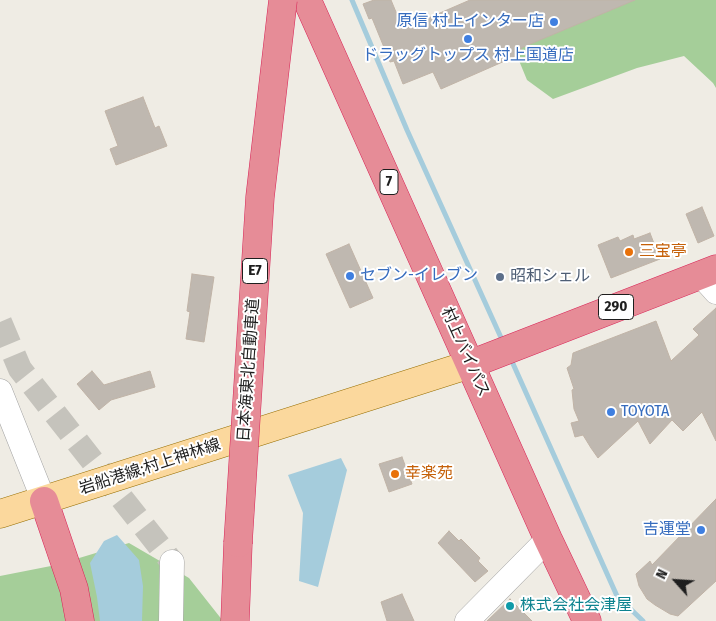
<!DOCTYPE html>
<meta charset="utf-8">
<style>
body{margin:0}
#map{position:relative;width:716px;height:621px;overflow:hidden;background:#efece4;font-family:"Fira Sans Condensed",sans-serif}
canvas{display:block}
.north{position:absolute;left:651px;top:556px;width:50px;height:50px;-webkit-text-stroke:4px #fff;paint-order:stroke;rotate:296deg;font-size:14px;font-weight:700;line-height:20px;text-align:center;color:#1e1e1e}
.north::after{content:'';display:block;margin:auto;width:18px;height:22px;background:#1e1e1e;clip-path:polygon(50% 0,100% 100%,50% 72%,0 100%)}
</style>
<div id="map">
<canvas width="716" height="621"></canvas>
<div class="north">N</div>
</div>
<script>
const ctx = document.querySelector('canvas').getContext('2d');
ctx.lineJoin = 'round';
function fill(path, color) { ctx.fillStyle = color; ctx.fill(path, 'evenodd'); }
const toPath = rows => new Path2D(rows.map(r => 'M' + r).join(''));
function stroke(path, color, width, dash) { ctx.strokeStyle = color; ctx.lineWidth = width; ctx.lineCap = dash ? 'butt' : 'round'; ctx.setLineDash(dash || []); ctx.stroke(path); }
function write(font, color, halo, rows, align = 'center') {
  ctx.font = font + ' "Fira Sans Condensed","Noto Sans JP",sans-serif'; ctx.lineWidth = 4; ctx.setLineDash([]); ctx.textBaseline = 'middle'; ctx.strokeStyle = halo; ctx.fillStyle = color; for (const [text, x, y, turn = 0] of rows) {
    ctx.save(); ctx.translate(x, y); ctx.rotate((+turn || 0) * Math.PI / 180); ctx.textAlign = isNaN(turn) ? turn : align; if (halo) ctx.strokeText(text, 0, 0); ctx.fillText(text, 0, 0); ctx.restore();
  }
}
fill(toPath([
 [494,0,716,0,716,88,713,83,684,56,637,68,553,99,527,80],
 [129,543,189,578,223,621,0,621,0,576,56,565]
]), '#a5ce99');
fill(toPath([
 [341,458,347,470,318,587,299,581,303,513,288,475],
 [117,535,139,560,143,586,142,621,100,621,97,597,90,563,104,541]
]), '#a5ccdc');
stroke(toPath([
 [352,0,407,130,503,342],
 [510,357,617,596,643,621]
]), '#a5ccdc', 5);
const building = toPath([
 [374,0,391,0,403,29,470,0,635,0,521,48,523,53,441,89,433,72,403,84,394,61,390,62,372,18,369,19,363,4,374,0],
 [143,97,155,128,159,126,167,146,116,165,110,149,118,146,105,111,143,97],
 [702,207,714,236,698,243,686,214,702,207],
 [650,233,660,259,611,278,598,245,618,237,620,241,633,235,634,239,650,233],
 [349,244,373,298,350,308,326,254,349,244],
 [192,274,214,277,204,342,186,339,190,312,187,311,192,274],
 [716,308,716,441,702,412,683,431,672,420,650,444,638,421,598,458,591,448,583,435,575,437,571,423,579,421,574,409,573,400,572,390,574,389,567,368,571,365,573,353,656,321,671,361,699,335,693,329,716,308],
 [92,371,104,385,150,371,155,387,111,400,99,410,77,384,92,371],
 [402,457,412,484,389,492,379,464,402,457],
 [716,499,716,581,678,616,670,614,655,605,647,599,639,586,636,574,650,561,652,565,716,499],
 [449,531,459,541,461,539,480,558,478,561,488,571,475,582,438,543,449,531],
 [402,594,414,621,387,621,381,602,402,594],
 [510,599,532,621,487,621,510,599]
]);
fill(building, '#bfb8b0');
stroke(building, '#c0b3a6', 1);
stroke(toPath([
 [0,322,20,369,172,562]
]), '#c5c3bc', 24, [24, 12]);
const minor = toPath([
 [700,274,716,292],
 [0,391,44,501],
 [171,621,172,562],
 [467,621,548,539]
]);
const major = toPath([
 [0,514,471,364]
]);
const highway = toPath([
 [307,0,548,539,587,621],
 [471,364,716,269],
 [44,501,74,589,80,621],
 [235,621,238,543]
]);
stroke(minor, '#a5a5a5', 25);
stroke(major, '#966e01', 29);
stroke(highway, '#d82658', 29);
stroke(minor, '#fff', 24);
stroke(major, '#fbd89d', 28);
stroke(highway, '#e68c97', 28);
const highwayBridge = toPath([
 [238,543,260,197,283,0]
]);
stroke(highwayBridge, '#d82658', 29, []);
stroke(highwayBridge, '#e68c97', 28);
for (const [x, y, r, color] of [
 [554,22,5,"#3f7fe0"],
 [468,39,5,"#3f7fe0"],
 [629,252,5,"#e8710a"],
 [350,276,5,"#3f7fe0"],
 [500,277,5,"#5c6f8a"],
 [611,412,5,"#3f7fe0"],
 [395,474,5,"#e8710a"],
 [701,530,5,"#3f7fe0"],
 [510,606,5,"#0f9aa8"]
]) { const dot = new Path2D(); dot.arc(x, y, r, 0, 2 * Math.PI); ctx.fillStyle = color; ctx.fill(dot); stroke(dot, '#fff', 2); }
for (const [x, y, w] of [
 [389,182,18],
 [255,271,25],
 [616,307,35]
]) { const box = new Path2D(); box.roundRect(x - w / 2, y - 12.5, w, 25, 4); ctx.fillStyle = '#fff'; ctx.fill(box); stroke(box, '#1e1e1e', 1); }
write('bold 15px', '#1e1e1e', null, [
 ["7",389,182],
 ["E7",255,271],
 ["290",616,307]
]);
write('16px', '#366cbe', '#fff', [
 ["原信 村上インター店",544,22],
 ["ドラッグトップス 村上国道店",468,56,"center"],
 ["セブン-イレブン",360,276,"left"],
 ["TOYOTA",621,412,"left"],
 ["吉運堂",691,530]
], 'right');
write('16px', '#c56008', '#fff', [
 ["三宝亭",639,252],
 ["幸楽苑",405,474]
], 'left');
write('16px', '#4e5e75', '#fff', [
 ["昭和シェル",510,277]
], 'left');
write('16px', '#1e1e1e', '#fff', [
 ["村上バイパス",465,352,66],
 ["日本海東北自動車道",249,370,-86],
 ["岩船港線;村上神林線",150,467,-18]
]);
write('16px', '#0d838f', '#fff', [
 ["株式会社会津屋",520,606]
], 'left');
</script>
